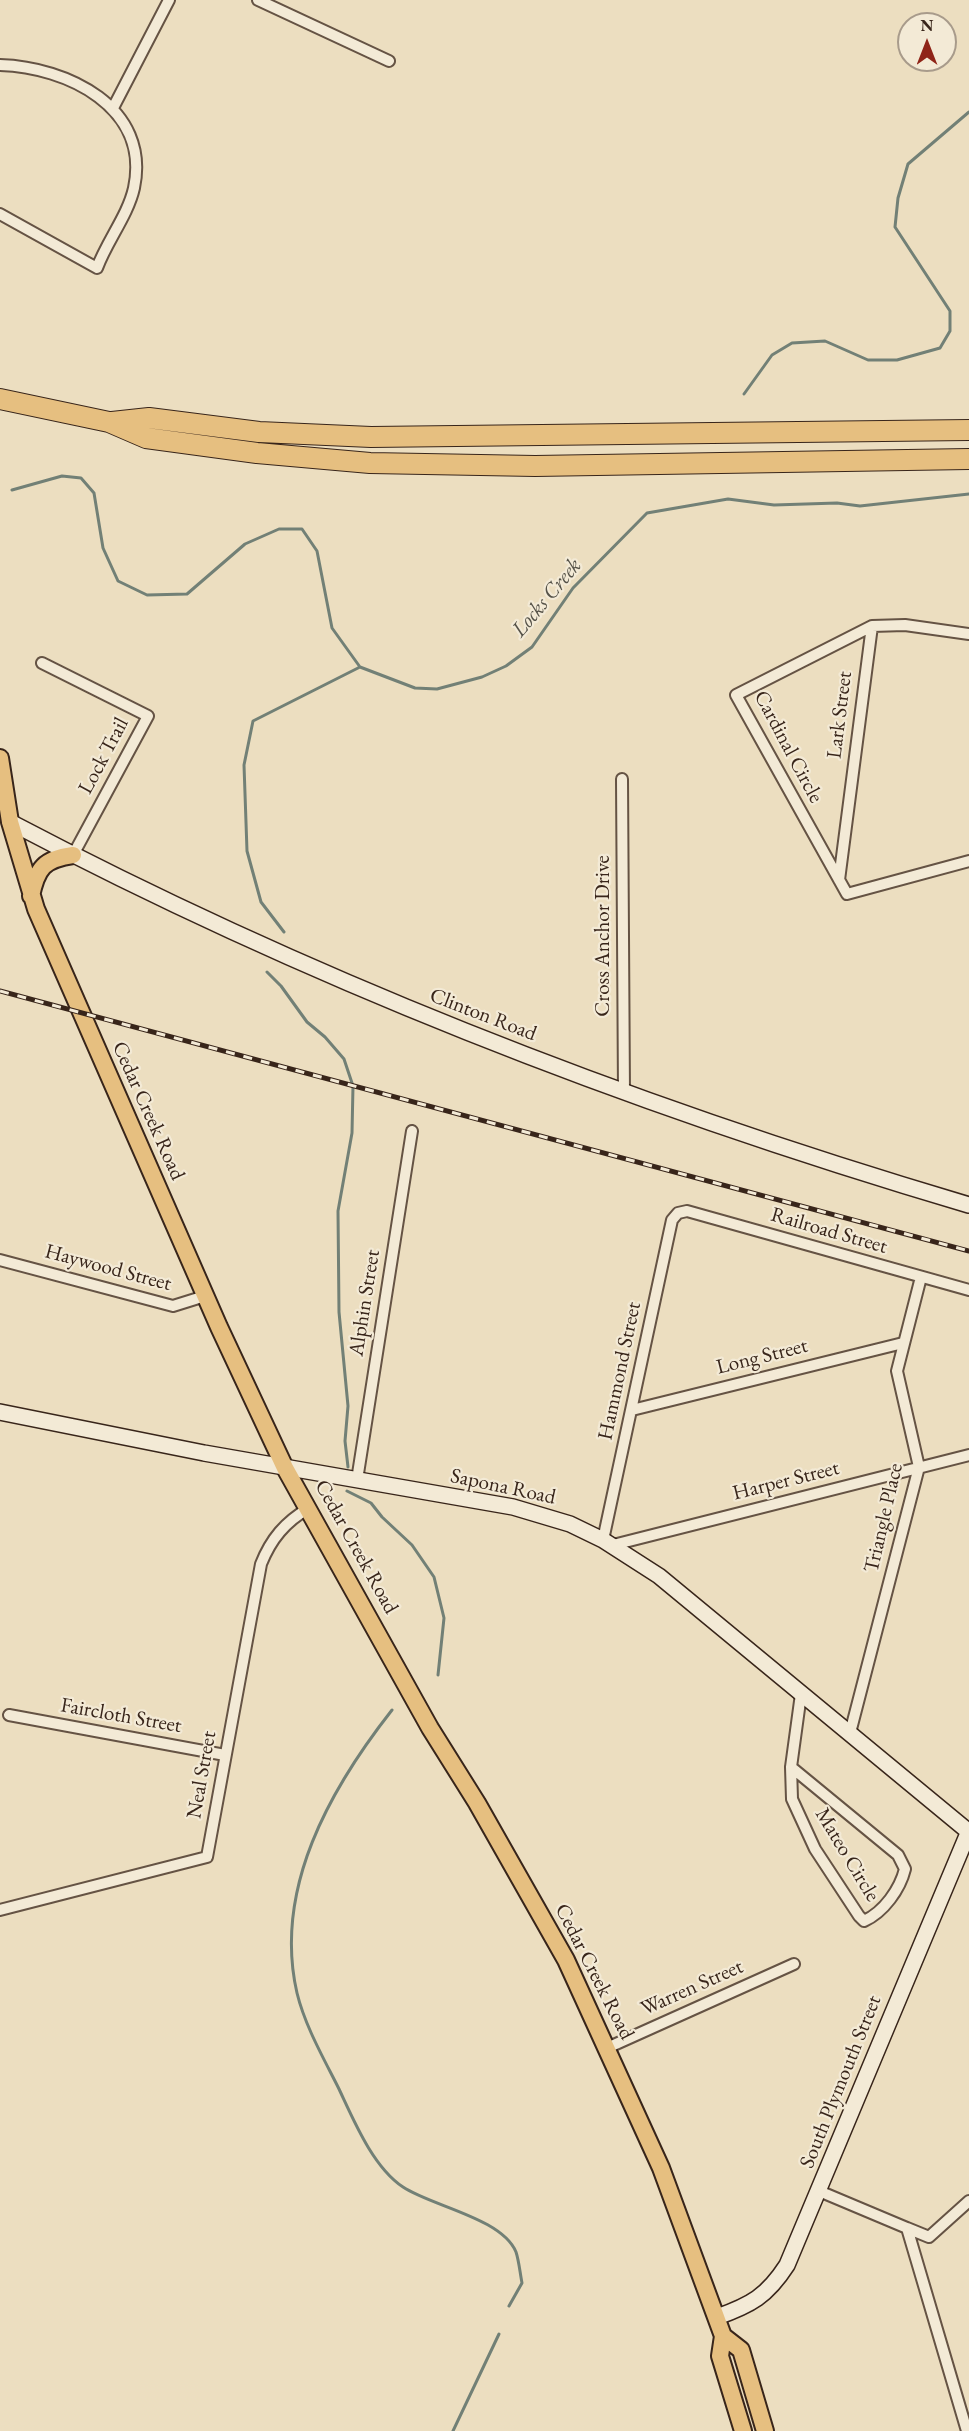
<!DOCTYPE html>
<html>
<head>
<meta charset="utf-8">
<style>
	body { margin:0 }
	#map { position:relative; width:969px; height:2431px; overflow:hidden; background:#ecdec0; font-family:"EB Garamond",serif }
	canvas { display:block }
	.north { position:absolute; left:897px; top:12px; width:60px; height:60px; box-sizing:border-box; background:#f3ead6; border:2px solid #a89b8b; border-radius:50%; rotate:0deg; font-size:16px; font-weight:700; line-height:24px; text-align:center; color:#38251a }
	.north::after { content:''; display:block; margin:auto; width:21px; height:27px; background:#8f2418; clip-path:polygon(50% 0,100% 100%,50% 72%,0 100%) }
</style>
</head>
<body>
<div id="map">
<canvas width="969" height="2431"></canvas>
<div class="north">N</div>
</div>
<script>
const g = document.querySelector('canvas').getContext('2d');
g.lineJoin = 'round';
function stroke(path, color, width, dash) { g.strokeStyle = color; g.lineWidth = width; g.lineCap = dash ? 'butt' : 'round'; g.setLineDash(dash || []); g.stroke(path); }
function label(font, color, halo, rows, align = 'center') {
  g.font = font + ' "EB Garamond",serif'; g.lineWidth = 4.5; g.setLineDash([]); g.textBaseline = 'middle'; g.strokeStyle = halo; g.fillStyle = color; for (const [text, x, y, turn = 0] of rows) {
    g.save(); g.translate(x, y); g.rotate((+turn || 0) * Math.PI / 180); g.textAlign = isNaN(turn) ? turn : align; if (halo) g.strokeText(text, 0, 0); g.fillText(text, 0, 0); g.restore();
  }
}
stroke(new Path2D(`
	M744 394 772 355 792 343 825 341 868 360H897L940 348 950 331V311L895 227 898 198 908 164 969 112
	M12 490 62 476 81 478 94 493 103 548 118 581 147 595 187 594 245 544 279 529H302L317 551 332 628 360 667 415 688 437 689 482 677 506 666 532 647 573 588 647 513 728 499 774 505 837 503 860 506 969 494
	M284 932 261 902 247 851 244 765 253 721 360 667
	M267 972 281 986 307 1022 325 1037 344 1059 353 1086 352 1133 338 1211 339 1312 348 1406 345 1441 348 1467
	M347 1491 371 1503 382 1517 412 1545 434 1577 444 1618 438 1675
	M392 1710C330 1789 273 1889 297 1993 305 2026 324 2059 339 2089 354 2121 373 2167 403 2187 431 2206 502 2218 516 2252 519 2261 520 2273 522 2283L509 2306
	M453 2431 499 2334`), '#728076', 3);
const street = new Path2D(`
	M258 0 389 61
	M0 65C67 67 151 107 134 188 128 215 107 241 97 268L0 214
	M113 108 169 0
	M969 634 905 625 872 626 736 695 847 894 969 861
	M42 663 148 716 73 855
	M622 779 624 1093
	M839 880 872 626
	M0 1260 173 1306 205 1296
	M632 1410 903 1343
	M357 1480 412 1131
	M603 1540 672 1220 678 1213 687 1211 969 1290
	M613 1545 969 1455
	M9 1715 225 1755
	M850 1733 919 1467 897 1371 921 1277
	M791 1767 898 1855 905 1869C900 1889 884 1912 864 1921L859 1916 815 1849 792 1799 791 1767 801 1694
	M0 1910 207 1857 261 1564C271 1539 285 1522 309 1508
	M607 2048 794 1964
	M819 2191 907 2228 967 2431
	M907 2228 929 2237 969 2201`);
const secondary = new Path2D(`
	M10 822C316 983 637 1107 969 1205
	M0 1412 204 1453 513 1507 570 1524 603 1540 659 1576 969 1832
	M717 2317C751 2305 767 2296 787 2265L969 1831`);
const primary = new Path2D(`
	M0 758 10 822 36 909 219 1327 285 1468 430 1728 477 1803 566 1960 661 2168 723 2336 720 2356 743 2431
	M31 896C37 868 44 859 73 855
	M723 2336 741 2350 765 2431`);
const highway = new Path2D(`
	M0 399 109 422 146 438 257 453 370 463 535 466 969 459
	M112 422 149 418 259 432 371 437 969 430`);
stroke(street, '#655344', 14);
stroke(secondary, '#38251a', 18);
stroke(primary, '#38251a', 20);
stroke(highway, '#38251a', 22);
stroke(street, '#f3ead6', 10);
stroke(secondary, '#f3ead6', 15);
stroke(primary, '#e6bf80', 16);
stroke(highway, '#e6bf80', 20);
const rail = new Path2D(`
	M0 991 969 1251`);
stroke(rail, '#38251a', 5);
stroke(rail, '#f3ead6', 3, [9]);
label('21px', '#38251a', '#f3ead6', [
	["Lark Street",840,715,-83],
	["Cardinal Circle",788,747,62],
	["Lock Trail",104,756,-62],
	["Cross Anchor Drive",603,936,-90],
	["Clinton Road",483,1015,21],
	["Cedar Creek Road",148,1111,66],
	["Railroad Street",829,1231,16],
	["Haywood Street",108,1268,15],
	["Alphin Street",365,1303,-81],
	["Long Street",762,1357,-14],
	["Hammond Street",620,1371,-78],
	["Harper Street",786,1481,-14],
	["Sapona Road",503,1487,12],
	["Triangle Place",884,1518,-77],
	["Cedar Creek Road",356,1547,61],
	["Faircloth Street",121,1716,10],
	["Neal Street",202,1775,-80],
	["Mateo Circle",847,1855,59],
	["Cedar Creek Road",594,1972,63],
	["Warren Street",692,1988,-24],
	["South Plymouth Street",841,2082,-68]
]);
label('italic 22px', '#555248', '#f3ead6', [
	["Locks Creek",547,598,-50]
]);
</script>
</body>
</html>
